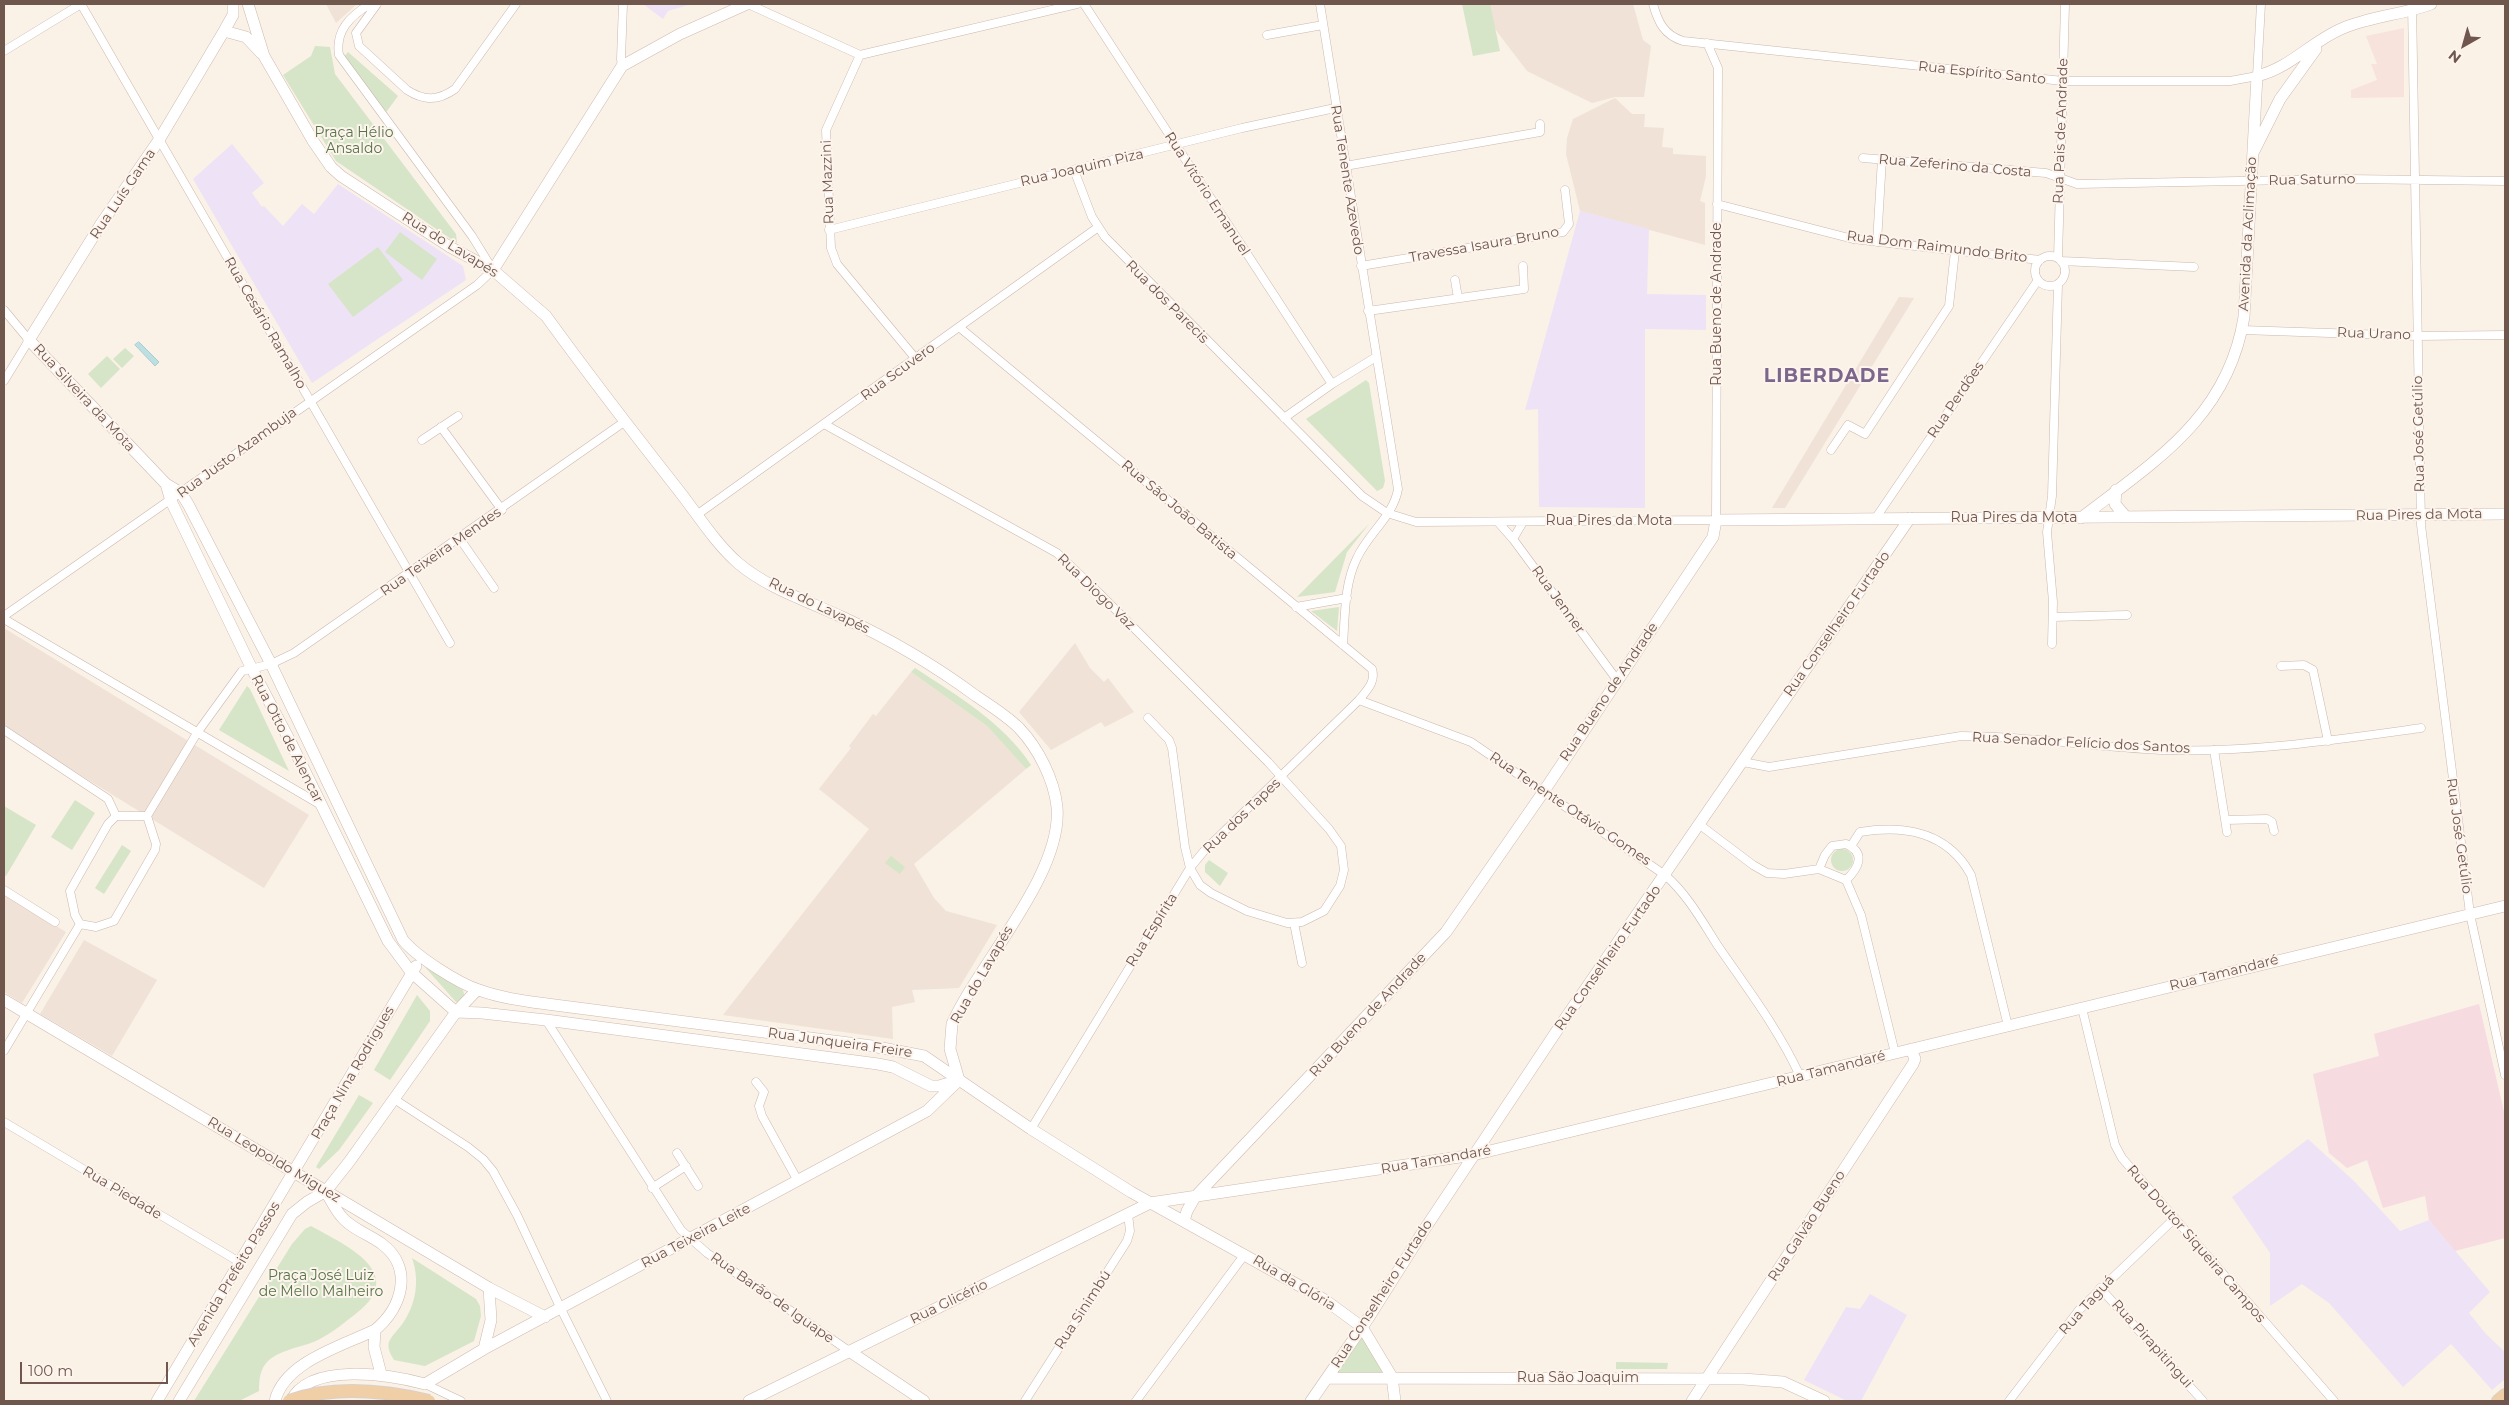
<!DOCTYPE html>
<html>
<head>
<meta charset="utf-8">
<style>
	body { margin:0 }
	#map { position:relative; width:2509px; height:1405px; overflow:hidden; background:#faf1e7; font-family:Montserrat,sans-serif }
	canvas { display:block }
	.frame { position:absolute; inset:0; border:5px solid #70574e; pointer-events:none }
	.north { position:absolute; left:2439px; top:20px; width:50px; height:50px; -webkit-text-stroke:4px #fdf5ed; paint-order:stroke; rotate:218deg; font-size:14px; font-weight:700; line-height:20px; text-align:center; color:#70574e }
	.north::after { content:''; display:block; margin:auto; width:18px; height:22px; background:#70574e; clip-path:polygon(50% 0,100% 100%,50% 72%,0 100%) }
	.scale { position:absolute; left:20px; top:1362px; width:148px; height:22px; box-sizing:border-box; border:2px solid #70574e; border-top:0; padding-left:6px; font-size:15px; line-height:18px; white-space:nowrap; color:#70574e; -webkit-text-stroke:4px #fdf5ed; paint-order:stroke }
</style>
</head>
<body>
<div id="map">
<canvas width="2509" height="1405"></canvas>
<div class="frame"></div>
<div class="north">N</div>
<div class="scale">100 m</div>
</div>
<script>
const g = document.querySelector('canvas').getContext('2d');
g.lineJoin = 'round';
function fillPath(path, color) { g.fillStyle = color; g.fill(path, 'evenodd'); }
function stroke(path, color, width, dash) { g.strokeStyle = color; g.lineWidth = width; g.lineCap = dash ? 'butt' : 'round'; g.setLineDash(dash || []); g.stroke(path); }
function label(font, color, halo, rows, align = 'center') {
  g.font = font + ' Montserrat,sans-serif'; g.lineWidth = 4; g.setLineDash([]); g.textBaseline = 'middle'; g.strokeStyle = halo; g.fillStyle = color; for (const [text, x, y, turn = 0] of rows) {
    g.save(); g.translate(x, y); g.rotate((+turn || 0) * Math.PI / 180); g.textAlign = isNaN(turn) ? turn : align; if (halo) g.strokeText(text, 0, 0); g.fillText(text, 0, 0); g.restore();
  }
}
fillPath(new Path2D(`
	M326 4H357L336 23Z
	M1476 4H1633L1643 40 1651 46 1644 97H1615L1592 103 1527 71Z
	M1615 98 1632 114H1645L1644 127 1664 128 1662 147 1673 148V154L1706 156V176L1700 201 1705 203V245L1580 211 1566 154 1567 138 1573 119Z
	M1899 297 1914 298 1785 508H1772Z
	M4 628 309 815 264 888 4 728Z
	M1075 643 1090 668 1104 682 1108 678 1134 712 1105 727 1101 722 1051 750 1019 712Z
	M911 672 987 726 1026 769 914 864 934 898 946 911 997 925 959 988 912 990 915 1002 892 1007 893 1039 723 1015 869 829 819 789 851 748 849 746 873 714 876 716Z
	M4 894 66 932 22 1003 4 992Z
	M84 940 157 980 112 1056 40 1014Z`), '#f0e2d6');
fillPath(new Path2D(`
	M2404 28V97L2351 98V90L2377 80 2371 64H2377L2366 36Z`), '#f8e2dc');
fillPath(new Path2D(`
	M643 4H692L668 11 663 19Z
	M232 144 264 183 252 193 262 207 264 206 283 226 302 204 314 214 338 184 463 266 466 280 312 383 193 179Z
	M1580 211 1649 229 1647 294 1706 295V330L1645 329V508L1539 507 1538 409 1525 410Z
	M2308 1139 2355 1182 2400 1231 2429 1220 2490 1292 2469 1313 2486 1334 2505 1352V1379L2492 1390 2451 1344 2403 1387 2329 1303 2302 1284 2270 1306V1253L2232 1197Z
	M1870 1294 1907 1315 1861 1401H1847L1804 1380 1846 1307 1860 1309Z`), '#eee3f6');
fillPath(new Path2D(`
	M2479 1004 2505 1116V1238L2455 1251 2429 1220 2425 1196 2383 1208 2367 1160 2347 1168 2329 1153 2313 1074 2379 1056 2374 1034Z`), '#f6dbe1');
fillPath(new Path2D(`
	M1462 4H1490L1500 51 1473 56Z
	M315 46 330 47 335 74 456 234 457 243 336 161 283 75 311 56Z
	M348 52 398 96 384 115 343 58Z
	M400 232 437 259 422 280 385 252Z
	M378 247 403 280 353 317 328 284Z
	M125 348 134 356 122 368 113 359Z
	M107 356 120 369 101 388 88 374Z
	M1366 380 1369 383 1385 481 1383 488 1377 491 1306 419Z
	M1369 524 1347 552 1335 592 1297 597Z
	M1339 607 1337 631 1311 611Z
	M915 668C956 695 1003 722 1031 765L1026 769 987 726 911 672Z
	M247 686 250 689 289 771 219 730Z
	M75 800 95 813 72 850 51 837Z
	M4 806 36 825 6 876 4 875Z
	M122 845 131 851 104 894 95 888Z
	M1831 860a11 11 0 1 1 22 0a11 11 0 1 1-22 0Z
	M891 856 905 867 900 874 885 863Z
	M1209 860 1228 873 1220 886 1205 872V865Z
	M424 966 463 990 465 997 462 1001 456 1002Z
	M417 995 430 1011V1021L390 1080 374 1070Z
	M359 1095 373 1103 339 1150 319 1169 316 1167Z
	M311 1226C347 1246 411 1274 353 1316 340 1326 324 1339 308 1344 297 1347 278 1352 269 1360 260 1368 259 1379 259 1391L239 1401H194L292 1244 305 1229Z
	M412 1258 476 1299 480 1306 481 1316 474 1341 425 1366 394 1360C391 1355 387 1348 389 1342 392 1335 399 1329 403 1323 416 1304 420 1280 412 1258Z
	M1363 1332 1386 1375 1333 1376Z
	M1616 1362 1668 1363 1667 1369H1616Z`), '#d6e5c7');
const water = new Path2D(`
	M139 342 159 362 155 366 135 345Z`);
fillPath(water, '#bddfe1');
stroke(water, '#a5ced1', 1);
const street = new Path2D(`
	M81 4 450 643
	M377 4 356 33 359 46 407 90C424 101 438 101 455 89L516 4
	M748 4 860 55
	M1084 4 1332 384
	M1320 4 1398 489C1394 515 1368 534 1357 558 1344 584 1345 617 1343 645
	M1653 4C1658 22 1664 35 1683 41L2063 81H2230L2257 76 2261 4
	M2412 4 2421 525 2470 914 2505 1075
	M1267 35 1323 25
	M4 51 81 4
	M860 55 826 130 831 248 837 264 916 359
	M860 55 1077 4
	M622 66 621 59 623 4
	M1863 158 2046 173 2077 184 2346 179 2505 181
	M1345 166 1540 132V124
	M1074 170 1092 217 1105 237 1362 496 1387 513 1416 522 1716 520 1718 68 1707 43
	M1717 204 1853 239 2040 260
	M829 230 1242 128 1335 108
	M1877 242 1882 159
	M2035 271a15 15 0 1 1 30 0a15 15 0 1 1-30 0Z
	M2058 258 2065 4
	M2061 261 2194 267
	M1361 266 1563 232 1569 224 1565 190
	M1455 280 1458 298
	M4 310 29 340 4 381
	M1368 311 1524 289 1523 266
	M959 327 1372 669C1376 682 1367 690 1359 700L1204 851 1190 868 1031 1129
	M2242 330 2417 336 2505 335
	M1284 418 1332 384 1376 357
	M824 424 1057 553 1099 593 1268 762 1329 829 1341 846 1344 870 1340 886 1324 911 1302 922 1287 923 1247 911 1211 893 1200 885 1190 868 1185 847 1172 748 1169 740 1148 718
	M441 427 502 510
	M422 440 458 416
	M1831 450 1848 425 1865 434 1949 306 1955 251
	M698 514 1097 228
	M1875 519 2038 280
	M1498 522 1513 539 1617 680
	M460 539 494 588
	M1513 539 1523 522
	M1296 607 1347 598
	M4 616 477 285 493 270 472 236 339 55C335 31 350 16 370 4
	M2053 617 2127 615
	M4 619 321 805
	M2052 644 2053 602 2047 532 2052 496 2058 284
	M2281 666 2304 665 2313 670 2328 741
	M1359 700 1471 742 1665 875C1687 894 1702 921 1718 946 1747 988 1779 1030 1800 1076
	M4 730 108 799 116 816
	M2214 750 2227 832
	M1743 762 1769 767 1961 736C2028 736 2094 747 2161 750 2249 753 2335 740 2421 728
	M116 816H147L156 844 155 850 114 921 96 927 80 924 75 915 70 891 108 824Z
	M147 816 197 733 242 671 271 664 294 653 624 422
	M2226 820 2267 819 2272 822 2274 831
	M1700 825 1753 865 1767 873 1784 874 1819 869 1846 880 1861 915 1895 1053
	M1851 846 1860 832C1904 825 1947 831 1971 875L2008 1026
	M1819 869 1825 855 1832 846 1846 844C1867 853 1858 869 1846 880
	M4 890 55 922
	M1294 923 1302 963
	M2082 1008 2115 1145 2122 1158 2334 1401
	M546 1020 681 1230 707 1253 849 1351
	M4 1051 80 924
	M756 1082 764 1092 759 1106 762 1116 798 1181
	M394 1099 468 1147 483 1159 493 1171 517 1215 561 1309 607 1401
	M4 1122 241 1263
	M677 1153 698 1186
	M652 1188 686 1166
	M2100 1288 2203 1401
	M425 1384 461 1401
	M1025 1401 1127 1241 1130 1231 1128 1214
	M1136 1401 1245 1254
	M2009 1401 2079 1310 2174 1219`);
const secondary = new Path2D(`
	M233 4V15L224 31 159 140 101 224 29 340 166 484 181 493 188 504 271 664 403 940C417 957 458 983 479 990 501 998 525 1001 547 1004L872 1046 924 1056 1031 1129 1131 1192 1325 1300 1362 1327 1392 1377 1395 1401
	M248 4 264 56 313 141 331 167 341 176 450 247 493 270 546 316C588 374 632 431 676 487 696 512 714 542 738 563 767 588 808 601 842 617 890 639 934 665 976 696 991 706 1007 716 1019 728 1038 748 1054 779 1057 807 1063 874 979 963 952 1024L950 1049 959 1080
	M224 31 246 37 261 53
	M2254 151 2280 99 2316 49
	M493 270 622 66 680 34 747 4
	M166 484 171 501 251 667 291 743 388 941 411 972 456 1012 482 1013 546 1020 878 1064 893 1067 931 1086H939L959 1080
	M2116 490 2115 504 2126 517
	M2081 518C2155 461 2228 417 2244 317L2257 76C2290 68 2311 42 2341 29 2371 16 2402 15 2431 4
	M4 1000 489 1288 545 1317
	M1184 1221 1187 1211 1195 1197 1446 932 1544 791 1713 537 1716 520 2505 514
	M375 1330 374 1347 381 1374
	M484 1349 491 1320 489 1288
	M849 1351 924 1401
	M1327 1378 1743 1379 1783 1382 1824 1401
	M157 1401 416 966
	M179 1401 292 1214 307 1202 326 1191 349 1162 456 1012 477 990
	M275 1401C284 1362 342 1346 375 1330 402 1308 414 1268 382 1244 370 1235 350 1228 341 1216 335 1209 331 1200 326 1192
	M291 1401C310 1361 391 1375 425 1384L484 1349 927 1111 958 1081
	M749 1401 1150 1203 1473 1155 2505 906
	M1311 1401 1369 1317 1424 1230 1562 1023 1910 518
	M1692 1401 1913 1064 1915 1059 1911 1049`);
const primary = new Path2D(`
	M2498 1401 2505 1395`);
stroke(street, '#cab8ae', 9);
stroke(secondary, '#cebaaf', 12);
stroke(primary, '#d7d0cd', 14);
stroke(street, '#fff', 8);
stroke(secondary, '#fff', 11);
stroke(primary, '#f0cfa7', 12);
const primaryBridge = new Path2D(`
	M289 1401C334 1385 383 1390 429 1401`);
stroke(primaryBridge, '#d7d0cd', 14, []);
stroke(primaryBridge, '#f0cfa7', 12);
label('14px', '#70574e', '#fdf5ed', [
	["Rua Espírito Santo",1982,73,6],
	["Rua Pais de Andrade",2061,131,-88],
	["Rua Zeferino da Costa",1955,166,5],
	["Rua Joaquim Piza",1082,168,-13],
	["Rua Tenente Azevedo",1347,180,81],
	["Rua Saturno",2312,180,-1],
	["Rua Mazzini",828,182,-92],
	["Rua Luís Gama",123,194,-56],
	["Rua Vitório Emanuel",1207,194,57],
	["Avenida da Aclimação",2248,234,-87],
	["Rua do Lavapés",450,245,32],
	["Travessa Isaura Bruno",1484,245,-10],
	["Rua Dom Raimundo Brito",1937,247,7],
	["Rua dos Parecis",1167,302,45],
	["Rua Bueno de Andrade",1717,304,-90],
	["Rua Cesário Ramalho",265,323,60],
	["Rua Urano",2374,334,2],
	["Rua Scuvero",898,372,-36],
	["Rua Silveira da Mota",84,398,47],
	["Rua Perdões",1956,400,-56],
	["Rua José Getúlio",2419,434,-91],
	["Rua Justo Azambuja",237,453,-36],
	["Rua São João Batista",1179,510,40],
	["Rua Pires da Mota",2419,515,-1],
	["Rua Pires da Mota",2014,518],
	["Rua Pires da Mota",1609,521],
	["Rua Teixeira Mendes",441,552,-35],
	["Rua Diogo Vaz",1096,592,44],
	["Rua Jenner",1558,600,54],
	["Rua do Lavapés",819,606,26],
	["Rua Conselheiro Furtado",1837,624,-55],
	["Rua Bueno de Andrade",1609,692,-56],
	["Rua Otto de Alencar",287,739,63],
	["Rua Senador Felício dos Santos",2081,743,3],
	["Rua Tenente Otávio Gomes",1570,809,34],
	["Rua dos Tapes",1242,816,-44],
	["Rua José Getúlio",2459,836,82],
	["Rua Espírita",1152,930,-58],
	["Rua Conselheiro Furtado",1608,958,-55],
	["Rua Tamandaré",2224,973,-14],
	["Rua do Lavapés",982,975,-60],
	["Rua Bueno de Andrade",1368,1015,-47],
	["Rua Junqueira Freire",840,1043,8],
	["Rua Tamandaré",1831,1069,-14],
	["Praça Nina Rodrigues",353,1073,-60],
	["Rua Leopoldo Miguez",274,1160,31],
	["Rua Tamandaré",1436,1160,-10],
	["Rua Piedade",122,1193,31],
	["Rua Galvão Bueno",1807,1226,-57],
	["Rua Teixeira Leite",696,1236,-28],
	["Rua Doutor Siqueira Campos",2196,1244,49],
	["Avenida Prefeito Passos",234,1274,-59],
	["Rua da Glória",1294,1283,31],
	["Rua Conselheiro Furtado",1382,1294,-57],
	["Rua Barão de Iguape",772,1298,35],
	["Rua Glicério",949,1302,-26],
	["Rua Taguá",2087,1305,-48],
	["Rua Sinimbú",1083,1310,-57],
	["Rua Pirapitingui",2152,1344,48],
	["Rua São Joaquim",1578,1378]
]);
label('14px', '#597448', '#fdf5ed', [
	["Praça Hélio",354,133],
	["Ansaldo",354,149],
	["Praça José Luiz",321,1276],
	["de Mello Malheiro",321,1292]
]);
g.letterSpacing = '1px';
label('bold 19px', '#7c668c', '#fdf5ed', [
	["LIBERDADE",1827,376]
]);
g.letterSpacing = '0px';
</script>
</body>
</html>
